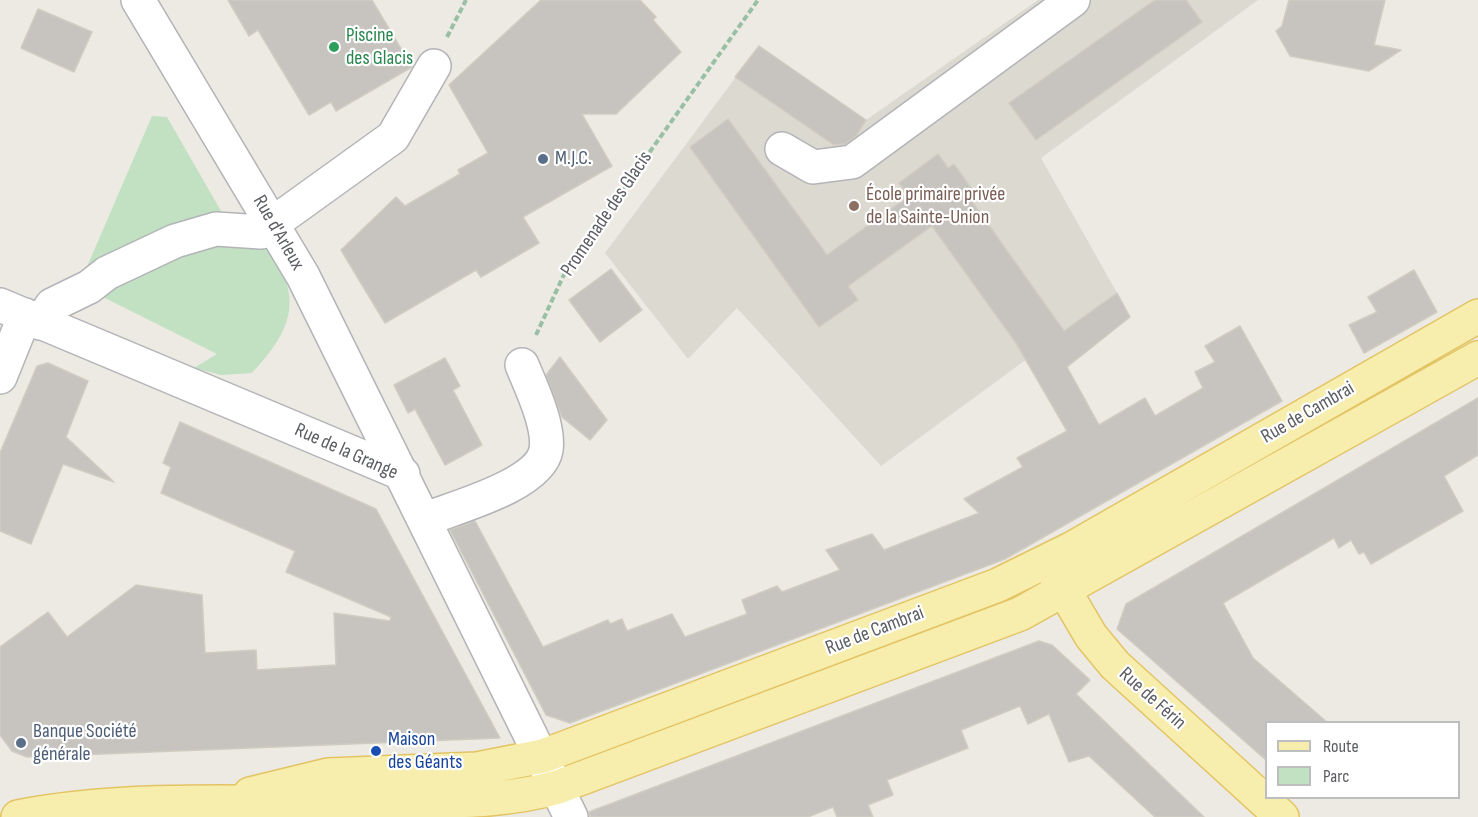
<!DOCTYPE html>
<html>
<head>
<meta charset="utf-8">
<style>
	body { margin:0 }
	#map { position:relative; width:1478px; height:817px; overflow:hidden; background:#eceae2; font-family:"Sofia Sans Condensed",sans-serif }
	canvas { display:block }
	.legend { position:absolute; left:1265px; top:721px; width:195px; height:78px; box-sizing:border-box; background:#fff; border:2px solid #bdbec0; margin:0; padding:8px 10px; list-style:none; font-size:18px; color:#5b5d62 }
	.legend li { display:flex; align-items:center; gap:12px; height:30px }
	.legend b { width:30px; border:2px solid #bdbec0 }
</style>
</head>
<body>
<div id="map">
<canvas width="1478" height="817"></canvas>
<ul class="legend">
<li><b style="height:8px;background:#f7edac"></b>Route</li>
<li><b style="height:16px;background:#c1e1c2"></b>Parc</li>
</ul>
</div>
<script>
const g = document.querySelector('canvas').getContext('2d');
g.lineJoin = 'round';
function fillPath(path, color) { g.fillStyle = color; g.fill(path, 'evenodd'); }
function stroke(path, color, width, dash) { g.strokeStyle = color; g.lineWidth = width; g.lineCap = dash ? 'butt' : 'round'; g.setLineDash(dash || []); g.stroke(path); }
function label(font, color, halo, rows, align = 'center') {
  g.font = font + ' "Sofia Sans Condensed",sans-serif'; g.lineWidth = 4.5; g.setLineDash([]); g.textBaseline = 'middle'; g.strokeStyle = halo; g.fillStyle = color; for (const [text, x, y, turn = 0] of rows) {
    g.save(); g.translate(x, y); g.rotate((+turn || 0) * Math.PI / 180); g.textAlign = isNaN(turn) ? turn : align; if (halo) g.strokeText(text, 0, 0); g.fillText(text, 0, 0); g.restore();
  }
}
fillPath(new Path2D(`
	M1038 0H1258L1041 158 1117 293 881 466 737 308 688 359 605 253 759 46 866 120Z`), '#dcd9d1');
fillPath(new Path2D(`
	M152 116 167 117 225 218 258 220C292 288 310 311 252 373L221 375 194 368 217 354 99 295 83 276Z`), '#c1e1c2');
const building = new Path2D(`
	M228 0H372L412 67 336 111 331 102 309 115 258 30 249 36Z
	M541 0H640L656 17 653 20 681 52 616 114H582L612 166 523 217 539 243 481 277 476 270 385 323 341 250 396 197 405 206 460 174 458 170 488 153 449 85Z
	M1155 0H1186L1202 22 1036 140 1009 103Z
	M1289 0H1385L1374 45 1401 50 1369 71 1290 56 1276 31 1282 26Z
	M38 9 92 32 74 72 21 48Z
	M759 46 866 120 856 136 845 144 834 145 735 77Z
	M728 119 827 255 909 196 899 183 938 154 948 168 954 164 977 196 971 200 1064 331 1117 293 1130 317 1067 367 1099 425 1145 398 1155 416 1203 388 1195 372 1215 362 1205 346 1240 326 1282 401 1005 559 570 723 546 715 450 530 475 521 543 647 608 620 610 624 622 619 627 631 672 614 685 637 747 614 742 600 777 586 782 592 840 570 826 550 872 534 884 550 979 513 964 499 1023 467 1017 458 1067 431 1016 343 932 226 848 286 858 300 819 327 690 147Z
	M611 269 642 310 600 342 569 300Z
	M1414 270 1437 312 1364 353 1349 325 1377 312 1368 297Z
	M560 357 607 420 590 440 562 417 546 375Z
	M445 358 460 386 453 390 482 445 445 465 415 409 408 413 394 385Z
	M48 363 88 381 66 437 114 482 63 464 31 544 0 531V453L37 366Z
	M1478 398V455L1444 476 1463 511 1371 564 1364 552 1359 554 1351 540 1339 548 1334 538 1223 603 1253 658 1328 723H1266V760L1117 629 1126 604Z
	M180 422 376 509 500 738 27 757 12 751 0 735V647L48 612 67 637 136 585 202 595 205 653 256 650 257 670 336 665 334 613 390 621 391 617 286 572 295 551 161 493 171 467 163 463Z
	M1039 641 1052 645 1090 680 1076 694 1204 817H1155L1089 756 1069 762 1049 714 1028 724 1020 706 961 730 968 748 887 780 893 795 868 805 873 817H837L833 807 808 817H590L589 812Z`);
fillPath(building, '#c7c4c0');
stroke(building, '#d0ccc1', 1.5);
const minor = new Path2D(`
	M138 0 303 276 571 817
	M782 149 813 167 852 162 1073 0
	M0 305 403 474
	M40 323 52 305 89 287 107 273 175 241 216 229 261 232 393 137 434 66
	M0 377 25 315
	M426 519C456 507 540 485 546 450 550 426 531 387 522 365`);
const major = new Path2D(`
	M1054 573 1091 636 1115 665 1282 817
	M250 794 328 775 477 769 543 756 998 585 1071 549 1478 316
	M18 817C145 792 288 807 418 802 465 801 512 800 558 787L1020 614 1478 358`);
stroke(minor, '#b3b4b8', 36);
stroke(major, '#e3c464', 36);
stroke(new Path2D(`
	M447 37 466 0
	M536 335 567 268 758 0`), '#99bfa5', 4, [6, 3]);
stroke(minor, '#fff', 33);
stroke(major, '#f7edac', 33);
for (const [x, y, r, color] of [
	[334,47,6,"#2e9e5b"],
	[543,159,6,"#5c6f8a"],
	[854,206,6,"#8d6e63"],
	[21,743,6,"#5c6f8a"],
	[376,751,6,"#1a4fb4"]
]) { const dot = new Path2D(); dot.arc(x, y, r, 0, 2 * Math.PI); g.fillStyle = color; g.fill(dot); stroke(dot, '#fff', 2); }
label('20px', '#27864d', '#fff', [
	["Piscine",346,36],
	["des Glacis",346,59]
], 'left');
label('20px', '#4e5e75', '#fff', [
	["M.J.C.",555,159],
	["Banque Société",33,732],
	["générale",33,755]
], 'left');
label('20px', '#785e54', '#fff', [
	["École primaire privée",866,195],
	["de la Sainte-Union",866,218]
], 'left');
label('20px', '#5b5d62', '#fff', [
	["Promenade des Glacis",607,214,-56],
	["Rue d'Arleux",278,233,60],
	["Rue de Cambrai",1308,413,-30],
	["Rue de la Grange",346,452,24],
	["Rue de Cambrai",875,631,-21],
	["Rue de Férin",1152,699,42]
]);
label('20px', '#164399', '#fff', [
	["Maison",388,740],
	["des Géants",388,763]
], 'left');
</script>
</body>
</html>
